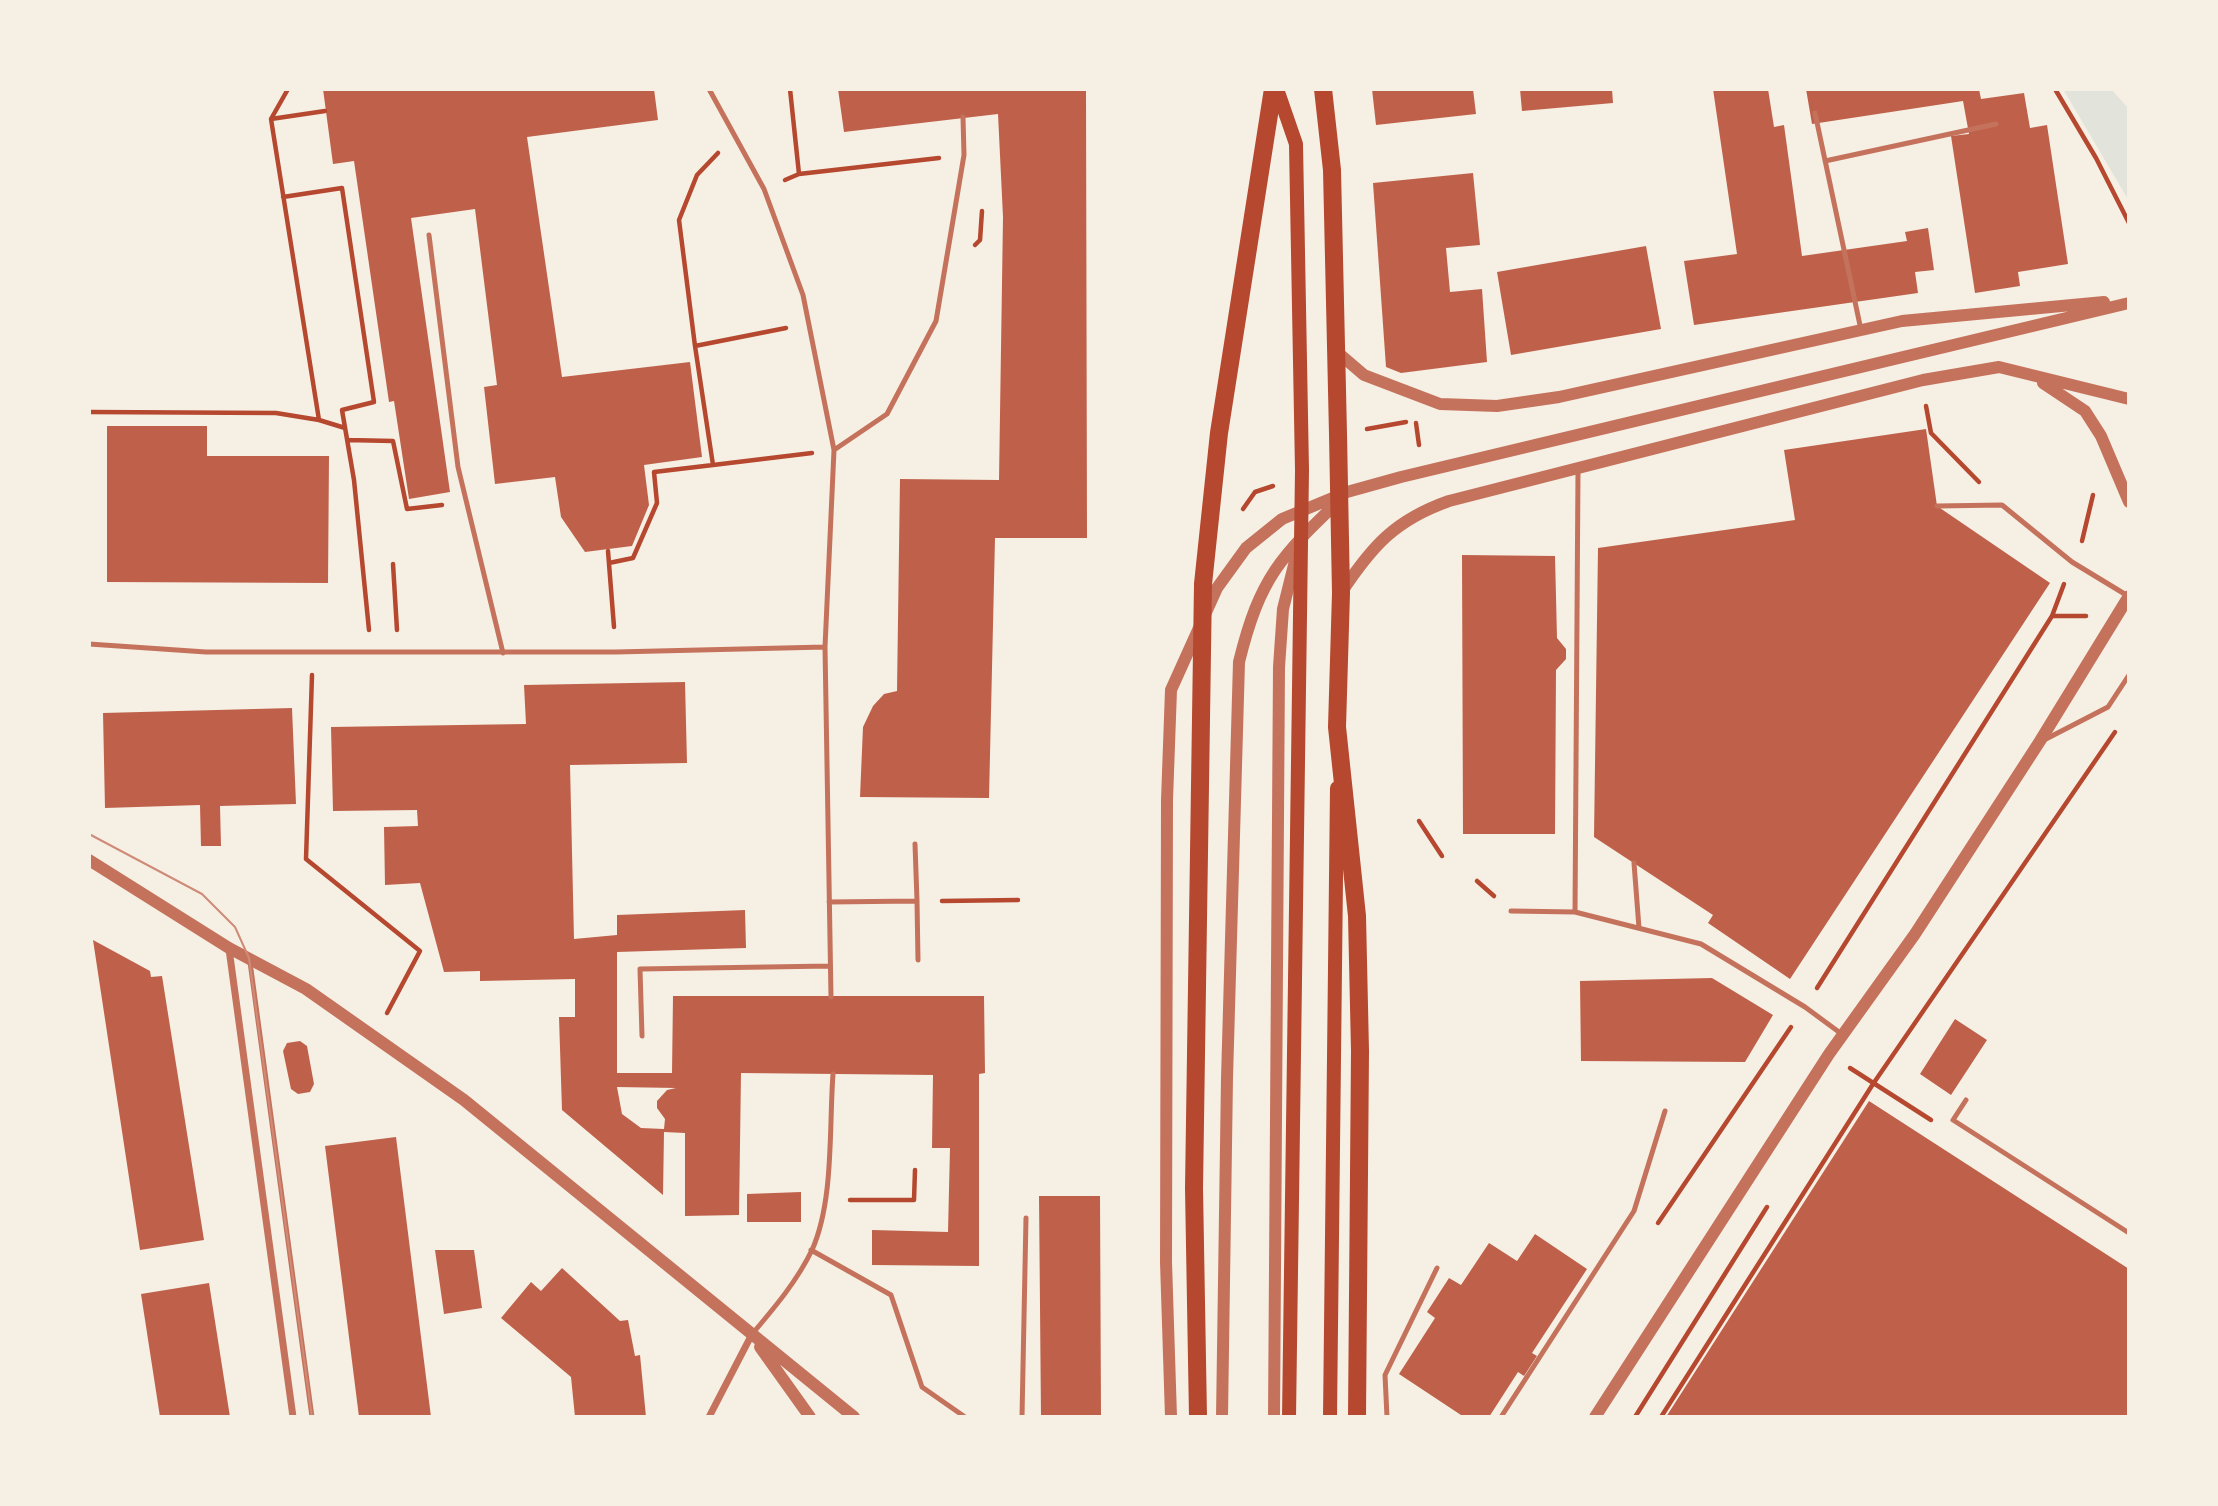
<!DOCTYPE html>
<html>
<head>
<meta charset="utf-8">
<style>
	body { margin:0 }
	#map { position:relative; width:2218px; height:1506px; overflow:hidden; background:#f6efe4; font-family:Lora,serif }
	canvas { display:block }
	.frame { position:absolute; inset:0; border:91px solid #f6efe4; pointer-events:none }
</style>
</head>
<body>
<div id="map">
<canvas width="2218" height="1506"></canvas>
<div class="frame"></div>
</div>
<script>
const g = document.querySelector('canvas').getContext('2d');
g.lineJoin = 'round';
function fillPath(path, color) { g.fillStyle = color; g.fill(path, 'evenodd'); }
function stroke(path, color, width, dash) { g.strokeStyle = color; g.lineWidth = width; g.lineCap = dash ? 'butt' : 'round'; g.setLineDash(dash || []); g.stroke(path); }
fillPath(new Path2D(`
	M2063 89H2111L2129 109V201Z`), '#e2e4dc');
fillPath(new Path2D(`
	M323 89H654L658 120 527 137 562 377 690 362 702 457 644 465 649 505 632 546 585 552 561 517 555 477 495 484 484 387 497 385 475 209 411 218 450 492 409 499 394 401 389 402 354 161 333 164Z
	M838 89H1086L1087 538H995L989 798 860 797 863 727 873 706 884 694 897 691 900 479 999 480 1003 217 998 114 844 132Z
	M1372 89H1473L1476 114 1376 125Z
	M1520 89H1612L1613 103 1522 111Z
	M1713 89H1768L1774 127 1784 125 1802 256 1907 241 1905 232 1928 228 1934 270 1915 272 1918 293 1694 325 1684 261 1737 254Z
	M1806 89H1979L1981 99 2024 93 2030 128 2047 125 2068 264 2018 272 2020 286 1975 293 1951 136 1969 134 1963 101 1812 124Z
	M1473 173 1480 245 1446 248 1450 292 1482 289 1487 362 1401 373 1386 367 1373 183Z
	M1646 246 1661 329 1511 355 1497 272Z
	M107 426H207V456H329L328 583 107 582Z
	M1926 429 1937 506 2050 583 1790 979 1708 923 1713 915 1594 837 1598 548 1795 520 1784 450Z
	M1462 555 1555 556 1557 638 1566 649V659L1556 670 1555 834H1463Z
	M685 682 687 763 570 765 574 939 617 935V915L745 910 746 948 617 952V1073H672L673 996H984L985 1073 979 1074V1266L872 1265V1230L948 1232 950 1148H932L933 1075 741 1073 739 1215 685 1216V1133L664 1132 663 1195 562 1110 559 1017H575V979L480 981V971L444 972 420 883 385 885 384 827 418 826 417 810 333 811 331 727 526 724 524 685ZM617 1087 676 1088 667 1090 657 1101V1108L665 1119 664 1129 641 1128 622 1114Z
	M292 708 296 804 220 806 221 846H201L200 805 105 808 103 713Z
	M93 940 150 971 151 977 162 976 204 1240 140 1250Z
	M1712 978 1773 1015 1745 1062 1581 1061 1580 981Z
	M1955 1019 1987 1040 1951 1095 1920 1074Z
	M300 1041 307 1046 314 1084 310 1092 298 1094 291 1089 283 1051 287 1043Z
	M1869 1101 2129 1269V1417H1666Z
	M396 1137 431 1417H359L325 1146Z
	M801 1192V1222H747V1194Z
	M1039 1196H1100L1101 1417H1041Z
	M1535 1234 1587 1269 1532 1353 1537 1356 1524 1376 1518 1372 1489 1417H1464L1399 1374 1435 1318 1427 1312 1449 1278 1461 1285 1489 1243 1517 1261Z
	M435 1250H474L482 1308 444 1314Z
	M562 1268 620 1321 628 1320 635 1356 640 1355 646 1417H575L571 1377 501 1318 531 1282 541 1291Z
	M209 1283 230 1417H160L141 1294Z`), '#bf614a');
stroke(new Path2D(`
	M288 89 271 119 319 420
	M790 89 799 174
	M2055 89 2096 158 2129 223
	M271 119 325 111
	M718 153 697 175 679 220 695 346 786 328
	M785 180 799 174 939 158
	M283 197 342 188 374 402 342 410 354 480 369 630
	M975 245 980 240 982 211
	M695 346 713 465 812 453
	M1926 406 1931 433 1979 482
	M89 412 276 413 319 420 345 428
	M1416 423 1419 445
	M1367 429 1406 422
	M347 440 393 441 407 509 442 505
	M1243 509 1255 492 1273 486
	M2082 541 2093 495
	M608 551 614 627
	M609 563 633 558 657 503 654 472 713 465
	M393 564 397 630
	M2052 616H2086
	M312 675 306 859 420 951 387 1013
	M1419 821 1442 856
	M1477 881 1494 896
	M942 901 1018 900
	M1817 988 2052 616 2064 584
	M1850 1068 1931 1120
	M850 1200H914L915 1170
	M1658 1223 1791 1027
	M1635 1417 1767 1207
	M1661 1417 1873 1084 2115 732`), '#b5482f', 4.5);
stroke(new Path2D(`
	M709 89 764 189 803 295 834 450 825 647 831 997
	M1815 113 1861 330
	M1825 161 1996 124
	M429 235 458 467 503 653
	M834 450 887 414 936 321 964 155 963 117
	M1578 470 1575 912 1701 944 1805 1007 1843 1035
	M1937 506 2002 505 2072 562 2128 596
	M89 644 206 652H616L825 647
	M2046 739 2108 707 2129 675
	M915 844 917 901
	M1634 863 1639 928
	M829 902 917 901 918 960
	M1511 911 1575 912
	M250 962 312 1417
	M642 1036 640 969 830 966
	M1966 1100 1953 1120 2129 1233
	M811 1250 891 1295 922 1387 965 1417
	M753 1333C775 1307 797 1281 812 1250 834 1201 829 1128 833 1074
	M1022 1417 1026 1218
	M1387 1417 1385 1375 1437 1268
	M1501 1417 1634 1211 1665 1111`), '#c5725c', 5);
stroke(new Path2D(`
	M229 949 293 1417
	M709 1417 751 1336`), '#c5725c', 7);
stroke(new Path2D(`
	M1336 351 1364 375 1440 404 1497 406 1559 397 1902 321 2104 302
	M2043 383 2085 411 2101 436 2129 502
	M1341 593C1372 546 1395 520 1449 501L1923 380 1999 367 2129 399
	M89 860 229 948 306 989 464 1100 854 1417
	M760 1347 810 1417
	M1171 1417 1166 1262 1167 800 1171 690 1217 588 1246 548 1282 519 1347 492 1401 477 2129 303
	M1222 1417 1227 1078 1239 662C1260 577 1280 557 1342 498
	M1274 1417 1279 667 1283 609 1297 553
	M1595 1417 1829 1054 1915 934 2040 741 2129 596`), '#c5725c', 12);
stroke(new Path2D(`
	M1277 89 1296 144 1302 470 1289 1417
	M1330 1417 1337 788`), '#b5482f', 14);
stroke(new Path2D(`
	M1323 89 1332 170 1338 434 1341 593 1337 727 1357 916 1360 1051 1357 1417
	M1198 1417 1194 1188 1203 584 1219 433 1273 89`), '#b5482f', 18);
stroke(new Path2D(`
	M89 834 202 894 235 927 249 958 312 1417`), '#cf8b77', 2);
</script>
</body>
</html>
